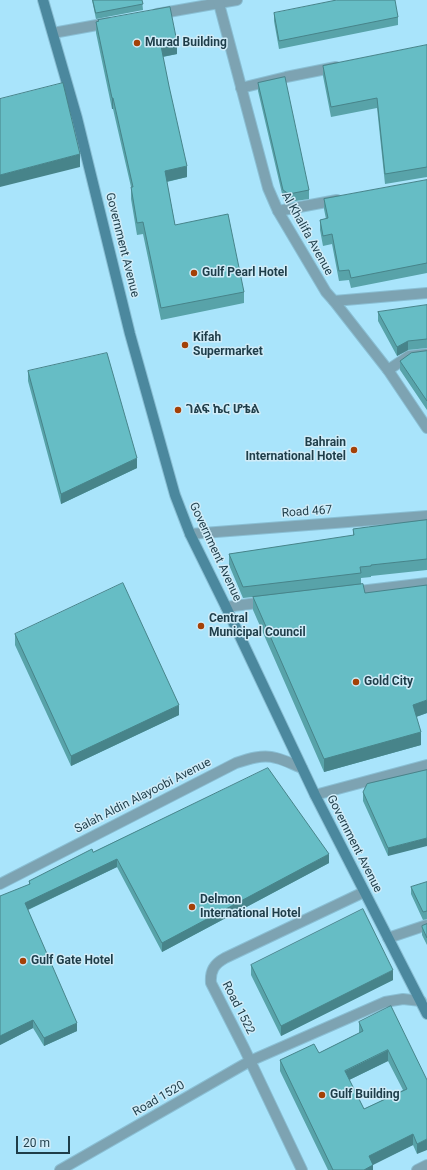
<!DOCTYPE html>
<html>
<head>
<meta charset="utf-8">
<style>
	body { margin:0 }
	#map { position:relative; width:427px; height:1170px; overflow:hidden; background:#a9e4fb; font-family:Roboto,sans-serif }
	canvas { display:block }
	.scale { position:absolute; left:16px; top:1136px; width:54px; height:18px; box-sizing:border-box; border:2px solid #1e3d49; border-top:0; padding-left:5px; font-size:12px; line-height:14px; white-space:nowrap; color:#1e3d49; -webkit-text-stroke:3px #d0ecf8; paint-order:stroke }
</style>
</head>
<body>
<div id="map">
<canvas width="427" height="1170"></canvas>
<div class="scale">20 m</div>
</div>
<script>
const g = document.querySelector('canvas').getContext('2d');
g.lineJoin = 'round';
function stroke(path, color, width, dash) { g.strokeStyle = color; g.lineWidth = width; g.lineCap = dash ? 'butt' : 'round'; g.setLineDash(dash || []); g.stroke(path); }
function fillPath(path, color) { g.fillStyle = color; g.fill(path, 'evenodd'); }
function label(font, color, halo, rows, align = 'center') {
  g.font = font + ' Roboto,"Noto Sans Ethiopic",sans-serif'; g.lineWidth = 3; g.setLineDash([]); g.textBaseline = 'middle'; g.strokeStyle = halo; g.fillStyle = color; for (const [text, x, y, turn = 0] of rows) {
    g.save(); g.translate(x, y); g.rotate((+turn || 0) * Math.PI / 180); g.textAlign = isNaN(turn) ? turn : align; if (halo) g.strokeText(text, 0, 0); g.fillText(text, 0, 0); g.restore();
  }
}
const pedestrian = new Path2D(`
	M157 14 219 3
	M53 33 108 23`);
const minor = new Path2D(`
	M219 3 237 0
	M241 88 286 77 336 67
	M278 211 337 200
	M334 301 427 293
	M388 370 409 356 427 354
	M190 534 427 516
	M351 592 427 583
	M226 607 265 602
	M315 795 427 765
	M388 938 427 925
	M60 1170 250 1061 385 1002 403 999 421 1001
	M302 1170 244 1048 211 983C210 971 214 964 225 958L364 892
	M417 1170 427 1165`);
const tertiary = new Path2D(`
	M218 0 268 188 278 211 326 292 334 301 388 370 427 428
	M0 884 236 763C248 759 263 754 276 758 285 760 294 765 302 768`);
const secondary = new Path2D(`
	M43 0 77 118 130 334 175 495 190 534 226 607 315 795 427 1014`);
stroke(pedestrian, '#8abfd4', 12);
stroke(minor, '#8abfd4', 12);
stroke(tertiary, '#8abfd4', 12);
stroke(secondary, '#8abfd4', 12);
stroke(pedestrian, '#7da3b2', 10);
stroke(minor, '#7da3b2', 10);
stroke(tertiary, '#7da3b2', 10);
stroke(secondary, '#4b889e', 10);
fillPath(new Path2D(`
	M92 0H142L143 10 96 19Z
	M274 13 398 17V25L279 49 274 21Z
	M96 22 177 54 163 57 187 177 167 182 175 225 244 292V303L161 320 143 234 137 235 131 199V187L113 109H112L96 33Z
	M427 45V177L385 184 377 108 331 117 323 76V66Z
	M258 83 309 190V199L289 202 283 198 258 91Z
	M427 180V273L351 288 349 280 339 281 332 244 323 246 320 230V220L326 219 324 209V199Z
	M427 305V348L408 350 397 356 378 321V312Z
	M427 351V410L400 370V361Z
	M28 371 137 468 61 504 28 381Z
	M427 520V570L371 576V577L361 578V584L365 593 427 713 416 717 421 745 324 772 253 610V597L243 598 229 565V554L353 536V529Z
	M15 634 179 715 71 766 15 645Z
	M427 770 388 856 363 801V792Z
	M93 852 329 863 162 952 117 867 28 910 77 1031 44 1046 33 1028 0 1045 29 885V881Z
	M427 882V919L423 920 411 894V887Z
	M427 924V945L422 935V927Z
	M251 965 393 980 281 1036 251 975Z
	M359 1022 427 1080 417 1154 413 1145 373 1164V1170H328L280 1071V1060L319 1053 359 1033ZM388 1061 403 1090 364 1109 349 1080Z`), '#58a3a9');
fillPath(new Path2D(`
	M177 42V54L161 57V46Z
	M112 98H113V109H112Z
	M80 154V167L0 187V175Z
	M187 166V177L165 182V171Z
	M408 341V350L397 356V347Z
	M137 458V468L61 504V494Z
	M427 700V713L413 718V705Z
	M179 705V715L71 766V756Z
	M421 732V745L324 772V759Z
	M427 838V846L388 856V848Z
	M329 854V863L162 952V943Z
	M117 859V867L25 911V903Z
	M393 970V980L281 1036V1026Z
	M33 1020V1028L0 1045V1036Z
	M77 1023V1031L44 1046V1038Z
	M388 1050V1061L345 1082V1071Z
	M413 1134V1145L369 1167V1156Z
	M427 1139V1150L417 1154V1144Z
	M373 1165V1170H364Z`), '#47848a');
const building = new Path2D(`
	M93 0H142L143 4 96 13Z
	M337 0H395L398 17 279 41 274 13Z
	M170 7 177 42 161 46 169 86 187 166 165 171 175 225 228 214 244 292 161 308 143 222 137 223 131 187H133L113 98H112L96 22 99 21 98 20Z
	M427 45V167L385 174 377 98 331 107 323 66Z
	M285 77 309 190 289 194 283 190 258 83Z
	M63 83 80 154 0 175V99Z
	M427 180V263L351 278 349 270 339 271 332 234 323 236 320 220 328 218 324 199Z
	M427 305V339L408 341 397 347 378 312Z
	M427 351V401L400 361 411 353Z
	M107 353 137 458 61 494 28 371Z
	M427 520V559L371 565V566L360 567 361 573 243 587 229 554 354 535 353 529 368 527Z
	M123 583 179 705 71 756 15 634Z
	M363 584 365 593 427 585V700L413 705 421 732 324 759 253 597Z
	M268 768 329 854 162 943 117 859 25 903 77 1023 44 1038 33 1020 0 1036V896L30 884 29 881 92 849 93 852Z
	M427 770V838L388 848 363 792 367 784Z
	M427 882V911L423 912 411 887Z
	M363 909 393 970 281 1026 251 965Z
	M427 924V938L422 927V926Z
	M391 1006 427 1080V1139L417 1144 413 1134 369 1156 373 1165 364 1170H333L280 1060 314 1044 319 1053 363 1031 359 1022ZM388 1050 407 1089 364 1109 345 1071Z`);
fillPath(building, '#66bdc5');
stroke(building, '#47848a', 1);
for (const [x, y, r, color] of [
	[137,43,4,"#a44107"],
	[194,273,4,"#a44107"],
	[185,345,4,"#a44107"],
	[178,410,4,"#a44107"],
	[354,450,4,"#a44107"],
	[201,626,4,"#a44107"],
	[356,682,4,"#a44107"],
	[192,907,4,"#a44107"],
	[23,961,4,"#a44107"],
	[322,1095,4,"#a44107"]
]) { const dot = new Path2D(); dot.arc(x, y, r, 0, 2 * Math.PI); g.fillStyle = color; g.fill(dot); stroke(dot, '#d0ecf8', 1.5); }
label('bold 12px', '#1e3d49', '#d0ecf8', [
	["Murad Building",145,43],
	["Gulf Pearl Hotel",202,273],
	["Kifah",193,338],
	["Supermarket",193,352],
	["ገልፍ ኬር ሆቴል",186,410],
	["Bahrain",346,443,"right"],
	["International Hotel",346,457,"right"],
	["Central",209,619],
	["Municipal Council",209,633],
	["Gold City",364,682],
	["Delmon",200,900],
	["International Hotel",200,914],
	["Gulf Gate Hotel",31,961],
	["Gulf Building",330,1095]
], 'left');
label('12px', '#1e3d49', '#d0ecf8', [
	["Al Khalifa Avenue",307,234,61],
	["Government Avenue",122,245,76],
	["Road 467",307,512,-4],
	["Government Avenue",215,552,65],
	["Salah Aldin Alayoobi Avenue",143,796,-27],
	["Government Avenue",354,844,63],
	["Road 1522",238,1008,63],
	["Road 1520",159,1099,-30]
]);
</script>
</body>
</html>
